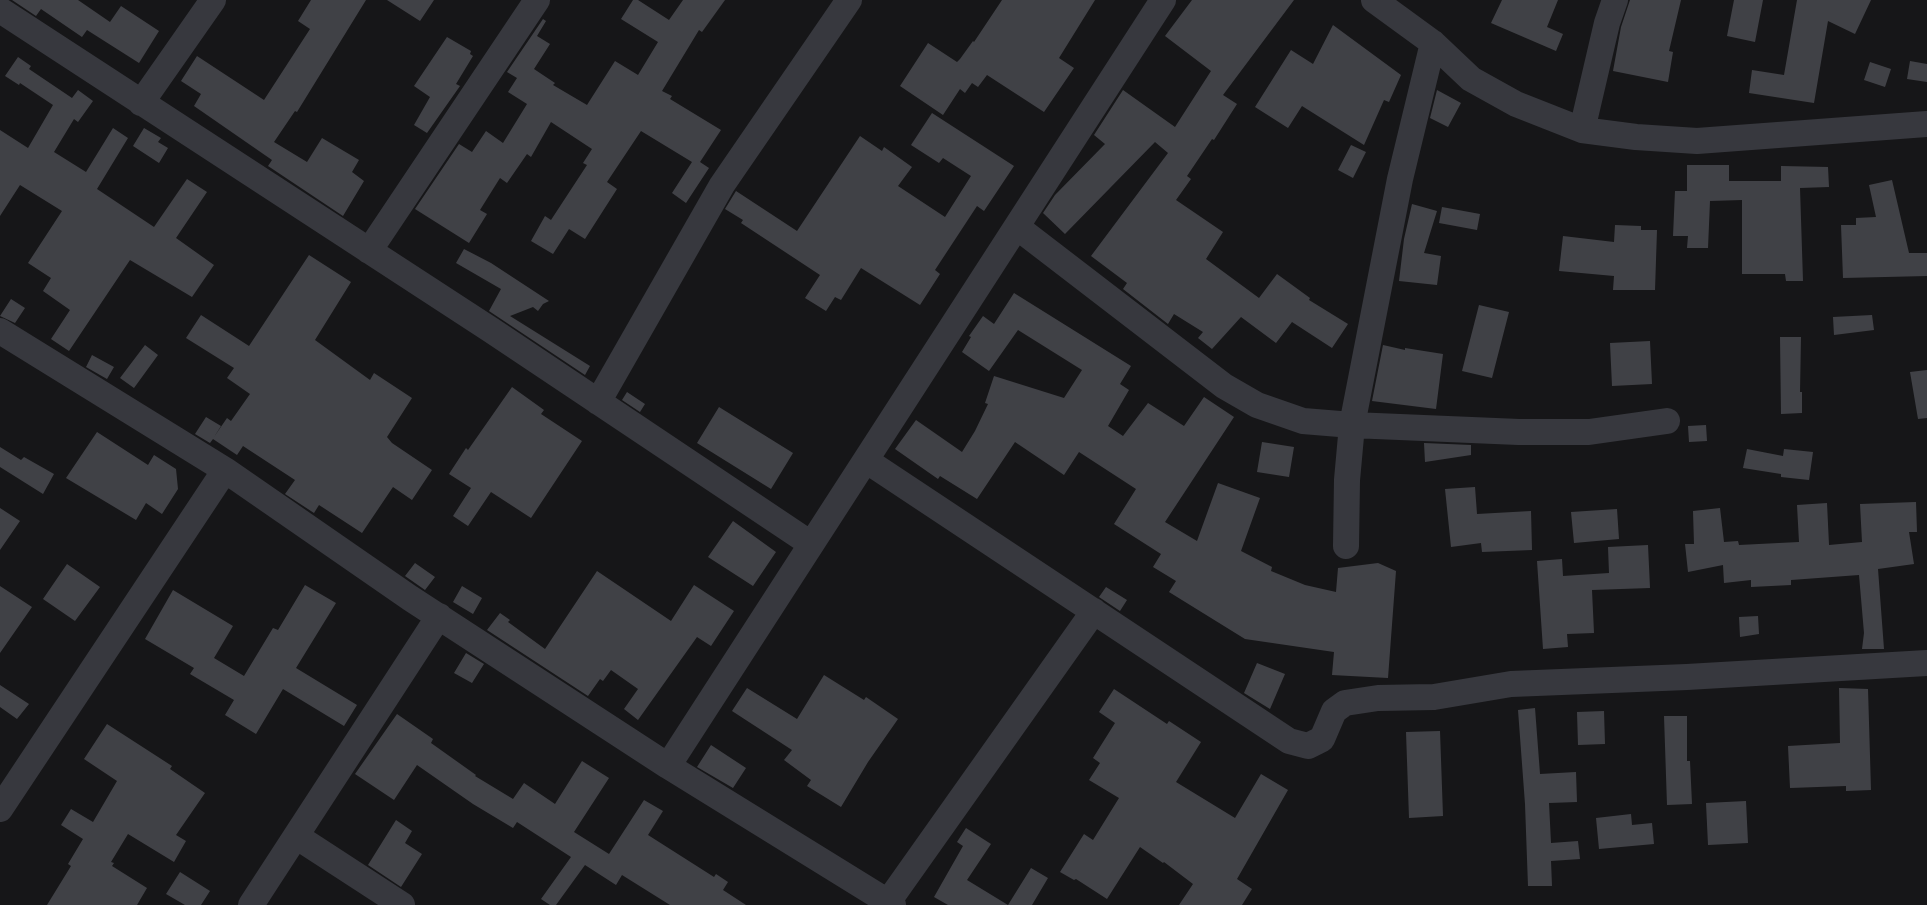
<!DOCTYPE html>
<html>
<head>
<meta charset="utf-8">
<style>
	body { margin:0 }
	canvas { display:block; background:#161618 }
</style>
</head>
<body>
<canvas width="1927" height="905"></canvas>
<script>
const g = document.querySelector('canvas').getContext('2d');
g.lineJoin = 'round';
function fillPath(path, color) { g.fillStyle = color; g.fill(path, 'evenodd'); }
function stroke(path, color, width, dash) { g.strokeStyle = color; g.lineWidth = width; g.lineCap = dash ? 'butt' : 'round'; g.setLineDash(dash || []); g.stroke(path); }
fillPath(new Path2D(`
	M12 0H78L110 22 121 6 159 31 139 63 87 30 82 37 41 9 36 16Z
	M311 0H366L297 112 295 111 274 142 307 162 322 138 359 160 352 172 364 181 343 216 268 166 272 160 194 106 201 94 181 81 197 56 264 100 310 29 298 21Z
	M387 0H434L420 21Z
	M633 0H638L669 20 683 0H725L702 32 699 30 662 91 672 96 670 99 721 130 700 162 709 168 686 203 672 193 692 162 641 131 607 182 617 189 585 239 569 229 553 254 531 241 545 216 551 220 587 165 583 163 592 149 551 122 531 157 527 154 507 183 500 178 480 210 487 214 469 243 415 209 459 144 472 152 486 131 503 143 527 104 508 92 517 78 507 72 543 19 546 21 537 36 550 44 534 69 555 83 553 85 587 105 615 61 638 75 658 42 621 19Z
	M1002 0H1095L1059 58 1074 68 1044 112 987 75 978 87 972 83 965 93 960 89 943 115 900 86 928 43 957 62 960 59 973 41 974 42Z
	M1192 0H1294L1223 95 1237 104 1214 140 1212 139 1187 176 1191 179 1176 200 1223 232 1206 259 1259 298 1277 274 1310 298 1309 300 1348 324 1332 348 1292 322 1276 343 1241 317 1212 349 1198 338 1203 332 1174 314 1168 324 1123 289 1127 283 1091 256 1168 153 1155 142 1065 234 1043 213 1055 195 1105 144 1094 135 1123 90 1175 127 1211 71 1165 36Z
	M1502 0H1558L1547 27 1563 34 1556 51 1491 23Z
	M1630 0H1681L1669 51 1673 52 1668 82 1613 71 1621 27Z
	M1734 0H1763L1755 42 1727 36Z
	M1797 0H1871L1855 34 1828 21 1814 103 1749 93 1752 70 1784 75Z
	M1333 25 1401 75 1389 102 1384 100 1364 145 1302 106 1288 128 1255 107 1291 50 1313 64Z
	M447 37 471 51 470 54 473 56 456 84 460 86 427 133 414 125 430 97 414 86Z
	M18 57 31 66 29 69 72 98 78 90 93 101 78 122 74 119 54 152 86 172 113 128 128 138 97 189 154 227 187 179 207 192 176 238 214 265 192 297 130 260 69 351 51 339 70 310 43 291 51 278 28 263 62 211 20 185 0 216V130L28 148 53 105 20 83 19 85 5 76Z
	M1910 61 1927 64V82L1907 79Z
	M1870 62 1891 69 1885 87 1864 80Z
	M1437 90 1461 103 1448 127 1430 118Z
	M932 113 1014 166 984 211 977 206 935 270 940 274 920 305 861 268 841 300 835 297 826 311 805 298 820 275 741 223 743 220 725 209 736 191 797 231 860 136 882 151 884 147 912 167 898 186 945 217 971 176 943 158 939 163 911 145Z
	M144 128 161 138 158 142 168 148 159 163 133 146Z
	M1351 145 1366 152 1353 178 1338 170Z
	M1687 165H1729V181H1781V166L1828 167 1829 187 1800 188 1803 281H1786L1785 274H1742V200L1710 201 1708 248H1687L1688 236H1673L1675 191H1687Z
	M1892 180 1909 253H1927V276L1843 278 1841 225H1856V218L1876 217 1869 185Z
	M1412 204 1437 211 1424 253 1441 256 1437 285 1399 281 1404 239Z
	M1442 207 1480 214 1477 230 1439 223Z
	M1615 225 1641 226V230H1657L1655 290H1613L1614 276 1559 271 1563 236 1614 242Z
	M464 249 491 263 549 301 543 304 538 311 533 307 510 316 590 366 585 375 489 311 501 289 456 263Z
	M309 255 351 282 315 340 370 380 374 373 412 398 387 437 392 443 432 470 412 500 393 487 362 533 319 505 314 513 285 494 295 480 243 446 237 455 213 439 210 443 195 434 206 417 221 426 214 437 227 418 231 421 250 394 227 378 234 368 186 338 201 315 249 346Z
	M1014 293 1131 366 1120 384 1129 390 1108 426 1123 436 1148 403 1184 426 1204 397 1234 417 1165 522 1197 541 1218 483 1260 498 1241 551 1272 567 1271 571 1305 585 1336 592 1338 568 1378 563 1396 571 1388 678 1332 675 1334 652 1245 639 1169 592 1176 581 1153 567 1161 554 1114 524 1136 489 1079 452 1064 475 1015 442 977 499 940 476 938 479 895 449 916 420 962 452 975 431 988 404 985 403 994 376 1064 398 1082 370 1018 330 989 371 962 352 971 337 969 336 983 316 994 324Z
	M11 299 25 308 15 323 0 316Z
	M1479 305 1509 312 1492 378 1462 371Z
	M1872 315 1874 330 1834 335 1833 317Z
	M1780 337H1801L1800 392H1802V413L1781 414Z
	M1650 341 1652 384 1612 386 1610 343Z
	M145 345 158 355 134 388 120 378Z
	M1383 345 1405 350V348L1443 354 1436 409 1372 401Z
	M92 355 114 367 107 379 86 367Z
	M1927 370V418L1918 419 1910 372Z
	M512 387 544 410 541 414 582 441 531 518 491 492 468 526 453 516 471 488 449 474 466 448 468 450Z
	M627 392 645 404 640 412 622 400Z
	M719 407 793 453 771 489 697 443Z
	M1706 425 1707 441 1689 442 1688 426Z
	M97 432 148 465 154 455 176 469 178 489 162 514 146 503 136 520 66 478Z
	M1262 442 1294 447 1289 477 1257 472Z
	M1424 443 1471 445V455L1425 462Z
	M0 447 21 460 24 457 54 474 43 494 0 467Z
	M1747 449 1783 456 1784 449 1813 452 1809 480 1781 477V474L1743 468Z
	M1475 487 1477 514 1531 511 1532 550 1482 552 1481 543 1451 547 1445 489Z
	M1916 502 1917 532H1909L1914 564 1878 569 1884 649H1862L1864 633 1859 575 1791 580V585L1751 587V580L1724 583 1723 565 1688 572 1685 544H1694L1693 511 1720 508 1724 542 1738 541 1739 545 1799 542 1797 505 1827 503 1829 545 1862 542 1860 504Z
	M0 508 20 521 0 550Z
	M1617 509 1619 539 1574 543 1571 512Z
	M733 521 776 552 753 586 708 557Z
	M1648 545 1650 588 1592 590 1594 633 1567 634 1568 647 1543 649 1537 561 1562 559 1563 576 1609 573 1608 547Z
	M415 563 435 577 425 590 405 576Z
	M67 564 100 587 75 621 43 599Z
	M597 571 671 621 694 585 734 611 711 646 697 637 638 720 624 709 638 689 611 670 603 681 600 679 588 696 487 630 500 613 510 620 508 622 545 649Z
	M305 585 336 603 296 668 357 705 344 726 283 689 256 734 225 715 234 700 190 674 194 668 145 639 173 590 233 626 214 658 244 676 273 628 278 630Z
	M0 586 32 607 0 653Z
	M462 586 482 598 473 614 453 602Z
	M1106 587 1127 600 1120 611 1099 597Z
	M1758 616 1759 634 1740 637 1739 617Z
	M466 653 484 664 472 683 454 673Z
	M1257 663 1285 674 1270 709 1244 693Z
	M824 675 864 700 866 697 898 719 868 762 841 807 807 786 811 780 784 760 792 750 732 711 747 688 797 719Z
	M0 685 29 704 17 719 0 707Z
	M1839 688 1868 689 1871 790 1846 791V786L1790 788 1788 746 1840 743Z
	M1114 689 1167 724 1169 721 1201 742 1176 782 1235 818 1261 774 1288 790 1237 879 1252 889 1242 905H1179L1193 884 1164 862 1163 863 1140 847 1107 899 1076 879 1074 880 1060 872 1084 834 1093 840 1119 798 1089 780 1100 763 1093 758 1115 723 1099 712Z
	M1535 708 1540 774 1576 772 1577 802 1549 803 1551 843 1578 841 1580 859 1551 861 1552 886H1528L1525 804 1518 710Z
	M1604 711 1605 744 1578 745 1577 712Z
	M397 714 433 739 431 743 476 775 475 776 513 799 524 783 555 804 582 761 609 778 574 832 609 854 644 800 663 811 648 835 714 877 716 874 728 882 723 890 746 905H670L622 875 616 885 585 865 556 905H550L541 899 571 857 517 822 513 828 473 804 417 765 394 800 355 774Z
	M1664 716H1687V761H1690L1692 804 1667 805Z
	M107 724 172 766 170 769 205 793 176 835 186 841 174 862 128 834 111 862 114 863 112 866 147 888 137 905H47L71 866 68 864 83 839 61 825 71 809 93 822 117 781 84 759Z
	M1440 731 1443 816 1409 818 1406 732Z
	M711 745 746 768 733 788 697 767Z
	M1746 801 1748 843 1708 845 1706 803Z
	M1631 814 1632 825 1652 823 1654 844 1599 849 1596 818Z
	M396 820 412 831 405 843 422 854 401 887 368 865Z
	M966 828 991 844 967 880 1008 905 1031 868 1048 878 1032 905H948L934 897 963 846 957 842Z
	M180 872 210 891 201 905H185L166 894Z`), '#404146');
stroke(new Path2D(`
	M1374 0 1433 43 1471 79 1516 104 1582 130 1636 137 1697 141 1927 124
	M0 10 491 330 811 544
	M141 103 213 0
	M1582 130 1607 23 1615 0
	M1017 227 1224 386 1257 405 1303 421 1352 425 1519 432H1589L1667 421
	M369 251 537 0
	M0 331 225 470 410 598 668 766 893 905
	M598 402 722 185 849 0
	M867 461 1289 741 1308 746 1322 739 1334 711 1345 703 1378 698 1434 697 1511 684 1687 677 1927 663
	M1346 546 1347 480 1352 425 1400 179 1433 43
	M668 766 1163 0
	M0 809 225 470
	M296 836 402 905
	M888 902 1094 611
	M251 905 439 616`), '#37383e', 26);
</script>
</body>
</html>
